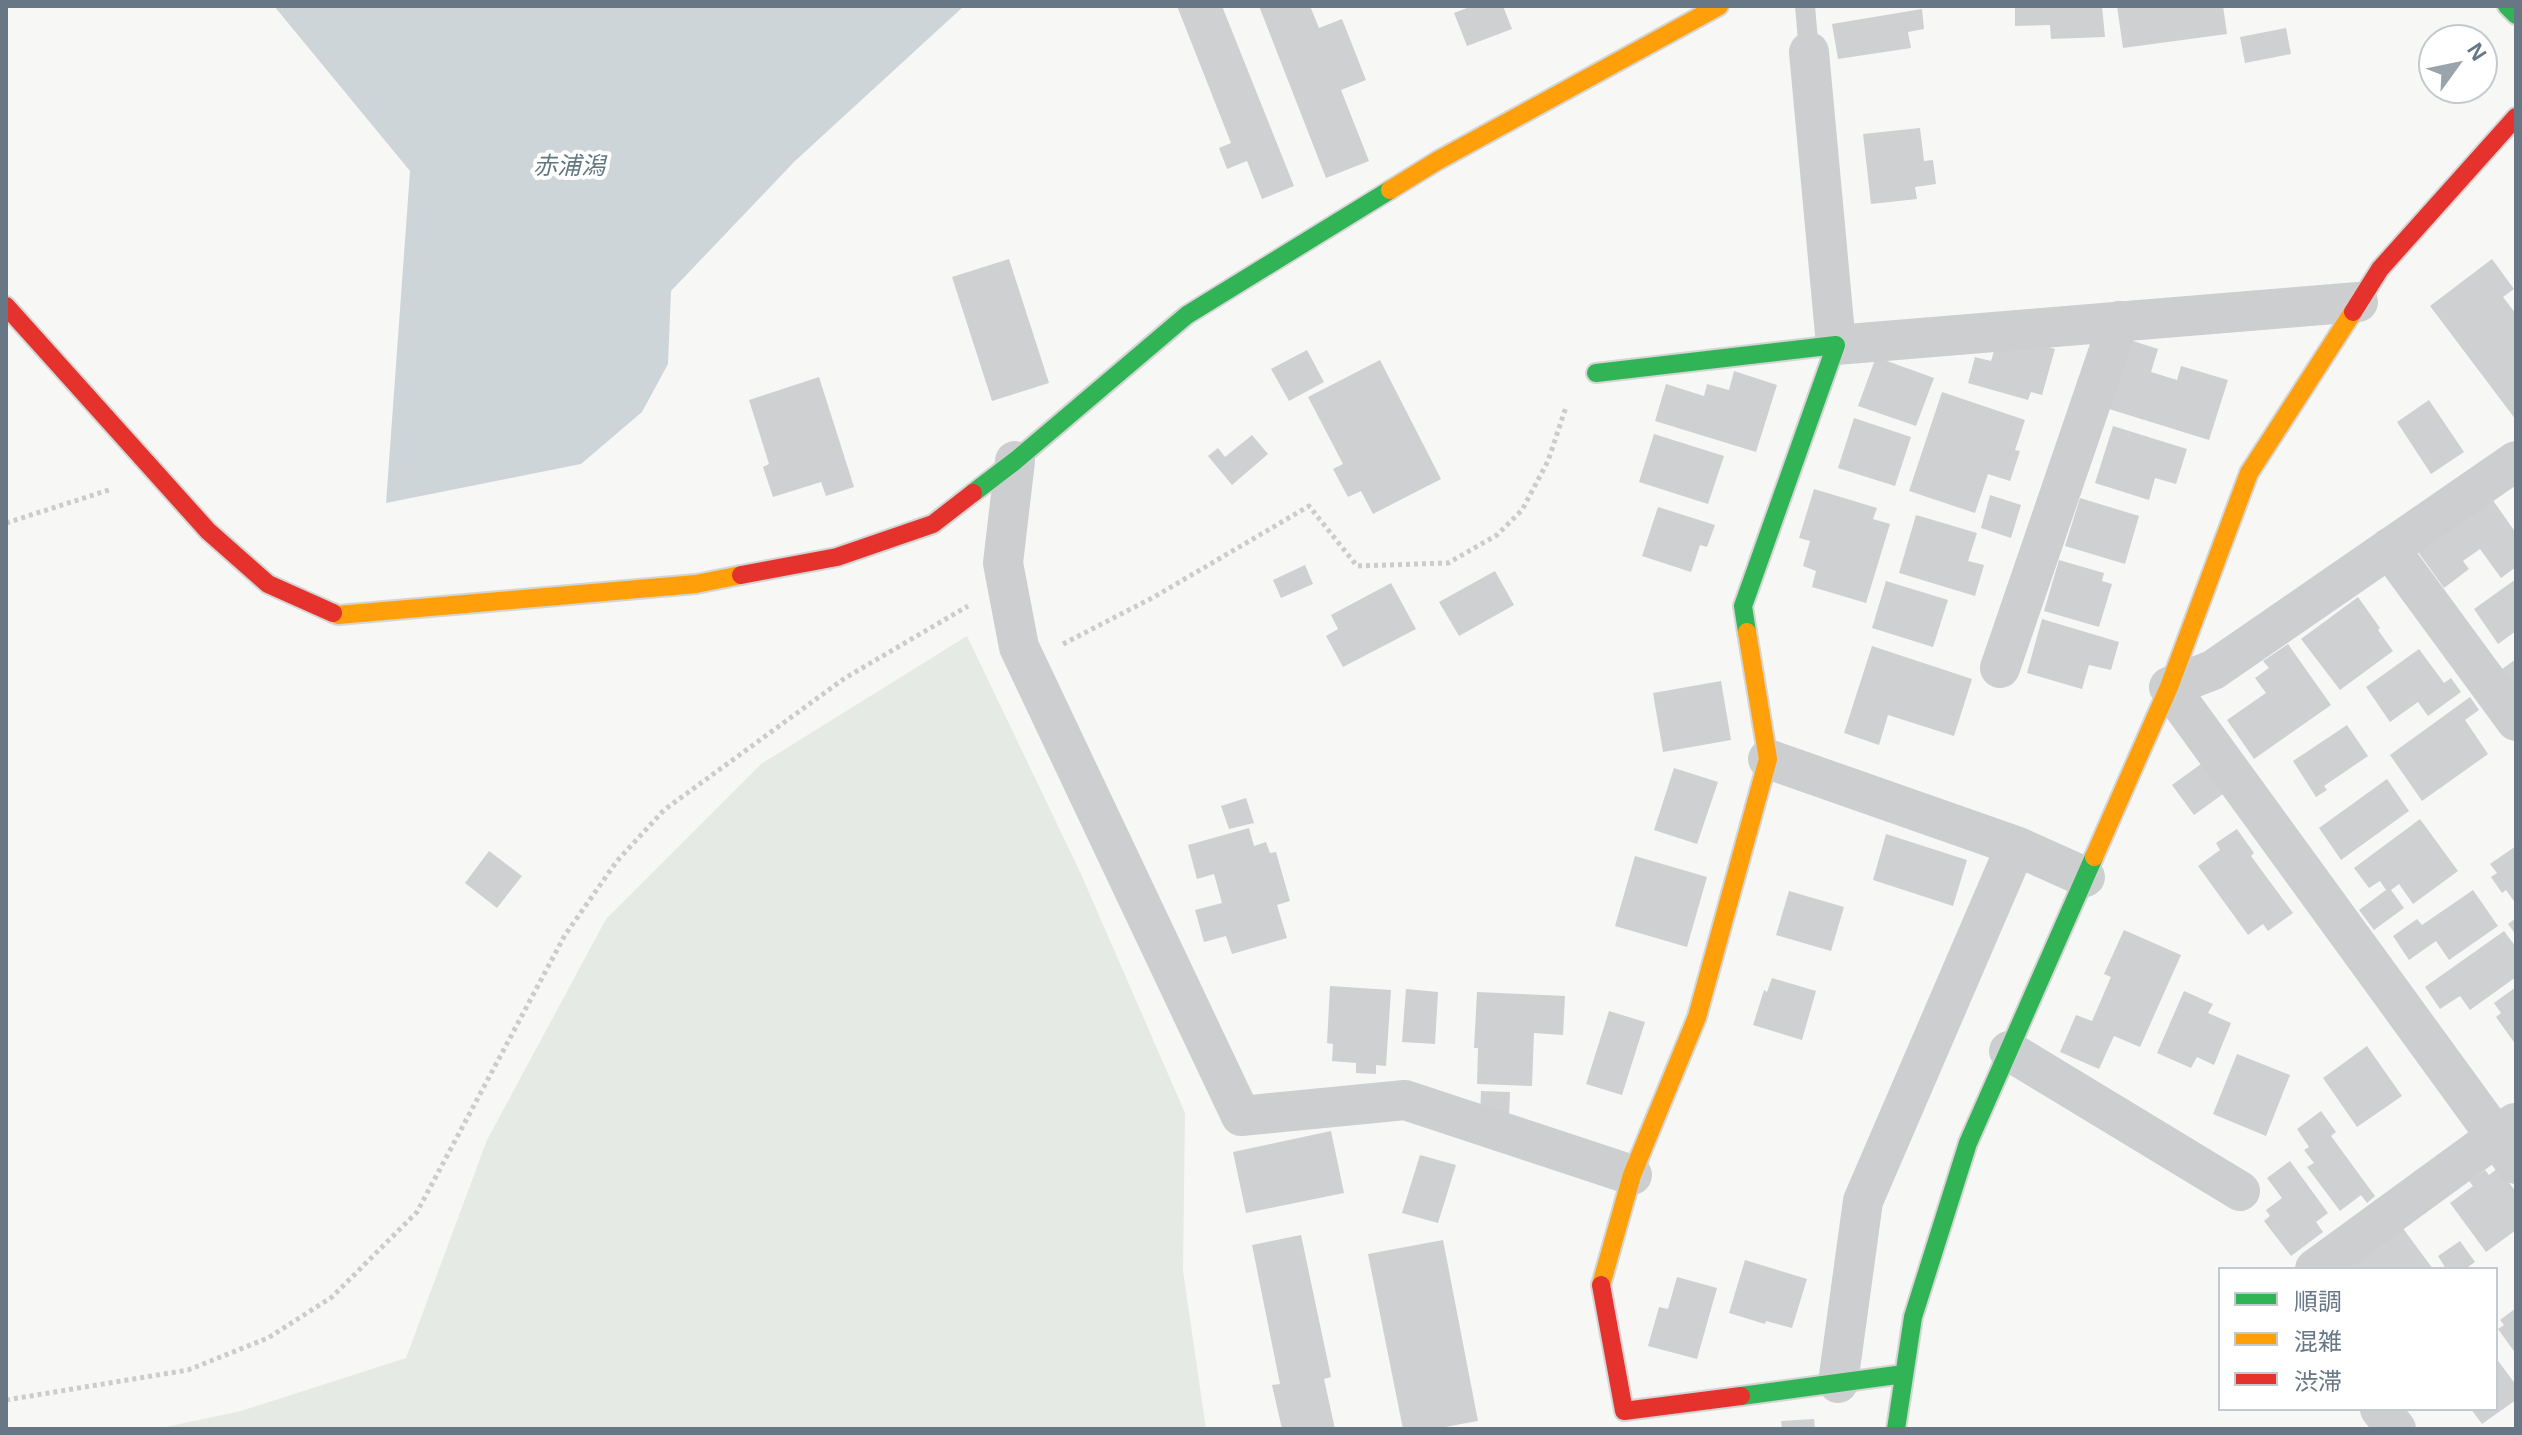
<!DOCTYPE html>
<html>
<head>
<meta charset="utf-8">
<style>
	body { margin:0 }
	#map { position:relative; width:2522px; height:1435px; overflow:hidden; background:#f7f7f6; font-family:Arial,"Noto Sans JP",sans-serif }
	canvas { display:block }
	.frame { position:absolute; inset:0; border:8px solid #677786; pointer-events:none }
	.legend { position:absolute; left:2218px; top:1267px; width:280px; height:144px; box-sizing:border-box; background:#fff; border:2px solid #c2c9cf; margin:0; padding:10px 14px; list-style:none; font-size:24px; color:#677786 }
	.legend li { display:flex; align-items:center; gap:16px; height:40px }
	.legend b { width:40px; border:2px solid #c2c9cf }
	.north { position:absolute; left:2418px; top:24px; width:80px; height:80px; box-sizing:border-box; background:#fff; border:2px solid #c2c9cf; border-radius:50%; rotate:57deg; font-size:22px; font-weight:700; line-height:32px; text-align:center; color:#677786 }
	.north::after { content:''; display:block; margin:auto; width:28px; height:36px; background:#99a4ad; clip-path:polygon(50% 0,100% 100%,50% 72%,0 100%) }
</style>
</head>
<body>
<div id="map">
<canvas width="2522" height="1435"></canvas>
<div class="frame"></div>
<ul class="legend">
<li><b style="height:10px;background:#30b455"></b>順調</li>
<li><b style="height:10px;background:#ff9f0a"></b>混雑</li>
<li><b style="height:10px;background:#e5322d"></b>渋滞</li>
</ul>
<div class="north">N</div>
</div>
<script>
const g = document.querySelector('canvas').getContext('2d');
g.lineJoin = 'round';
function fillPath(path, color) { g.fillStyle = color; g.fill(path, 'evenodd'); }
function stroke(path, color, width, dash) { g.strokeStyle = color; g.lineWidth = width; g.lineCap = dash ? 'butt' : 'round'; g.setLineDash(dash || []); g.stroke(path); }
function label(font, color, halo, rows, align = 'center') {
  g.font = font + ' Arial,"Noto Sans JP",sans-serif'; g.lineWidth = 8; g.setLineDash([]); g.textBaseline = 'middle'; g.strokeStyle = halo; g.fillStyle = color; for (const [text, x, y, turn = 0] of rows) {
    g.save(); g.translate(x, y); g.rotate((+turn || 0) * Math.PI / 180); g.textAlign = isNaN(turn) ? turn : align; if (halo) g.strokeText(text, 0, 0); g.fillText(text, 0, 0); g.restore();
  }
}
fillPath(new Path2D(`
	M967 636 1081 874 1185 1113 1183 1271 1206 1429H156L241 1411 406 1358 487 1140 606 919 761 764Z`), '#e6eae4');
fillPath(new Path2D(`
	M274 6H964L795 161 671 291 668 364 642 412 581 464 386 503 410 171Z`), '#ced5d9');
fillPath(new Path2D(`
	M1177 6H1222L1294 186 1262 199 1247 161 1227 169 1219 148 1231 143Z
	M1259 6H1310L1319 28 1342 19 1366 80 1341 90 1369 161 1326 178Z
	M1472 6H1503L1512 29 1467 46 1454 13Z
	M2015 6H2102L2105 37 2051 39 2050 25 2015 26Z
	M2117 6H2223L2227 34 2123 48Z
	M1922 9 1924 29 1908 32 1911 48 1838 59 1832 24Z
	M2286 28 2291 54 2245 63 2240 37Z
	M1920 128 1924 161 1933 160 1936 184 1915 187 1917 199 1871 204 1863 134Z
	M1009 259 1049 383 992 401 952 277Z
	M2492 259 2514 289 2503 297 2516 314V420L2430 306Z
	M2021 339 2055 349 2042 395 2031 392 2028 400 1968 383 1975 357 1991 361 1996 344 2018 350Z
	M2130 340 2158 349 2151 372 2177 380 2181 366 2228 380 2209 440 2109 409Z
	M1307 350 1324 382 1289 401 1271 369Z
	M1876 357 1934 378 1916 426 1858 406Z
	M1380 360 1441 479 1373 514 1361 491 1348 497 1333 469 1343 464 1308 397Z
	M1734 371 1777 385 1756 452 1655 421 1666 384 1704 396 1707 384 1729 390Z
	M819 377 854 487 826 496 821 482 773 497 763 467 769 464 749 400Z
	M1942 392 2025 420 2015 450 2020 451 2010 481 1988 474 1975 513 1909 491Z
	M2429 400 2464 452 2431 474 2397 422Z
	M1854 418 1911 437 1895 486 1838 468Z
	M2113 426 2187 449 2176 484 2155 478 2149 500 2095 483Z
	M1654 434 1724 456 1708 504 1639 482Z
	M1252 435 1268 454 1232 485 1208 456 1218 448 1225 457Z
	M1814 489 1877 508 1873 519 1890 524 1866 603 1812 587 1816 571 1803 566 1810 541 1799 538Z
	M1990 495 2021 505 2011 538 1981 528Z
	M2080 498 2139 516 2125 564 2065 546Z
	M2492 499 2516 533V567L2501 578 2480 549 2463 561 2469 569 2444 588 2418 552Z
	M1658 507 1715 525 1707 547 1700 545 1691 572 1642 556Z
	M1916 515 1977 533 1968 561 1984 565 1975 596 1899 573Z
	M2059 560 2104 573 2102 581 2112 584 2099 627 2044 611Z
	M1305 565 1313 584 1281 598 1273 580Z
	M1495 571 1514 605 1459 636 1439 602Z
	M2516 579V631L2498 644 2474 609Z
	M1886 581 1948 600 1933 647 1872 628Z
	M1391 583 1416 629 1343 667 1326 636 1338 629 1331 615Z
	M2358 597 2380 628 2378 630 2393 651 2340 690 2301 639Z
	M2042 619 2119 642 2111 670 2089 665 2082 689 2027 673Z
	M2288 644 2331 705 2254 759 2227 720 2266 693 2255 678 2269 668 2263 661Z
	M1872 646 1972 679 1954 736 1888 715 1879 745 1844 733Z
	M2419 649 2444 683 2451 678 2461 692 2428 716 2418 702 2390 722 2366 687Z
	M2516 659V696L2498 672Z
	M1721 681 1731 740 1663 752 1653 693Z
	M2470 697 2479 710 2465 720 2488 754 2422 801 2390 755Z
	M2347 725 2368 756 2324 786 2327 790 2316 797 2293 761Z
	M2201 764 2223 794 2194 815 2172 785Z
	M1674 768 1718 782 1697 844 1654 830Z
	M2387 779 2409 811 2341 860 2319 828Z
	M1246 798 1254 823 1229 829 1221 806Z
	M2420 819 2458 871 2413 904 2399 884 2391 890 2404 908 2374 930 2359 910 2386 890 2380 881 2369 888 2354 868Z
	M1249 828 1254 846 1266 842 1270 853 1276 852 1290 901 1277 905 1287 938 1232 954 1226 936 1204 942 1195 910 1222 903 1214 874 1197 879 1188 845Z
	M2237 829 2254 853 2251 856 2293 913 2268 931 2263 924 2248 935 2198 866 2220 850 2216 843Z
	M1886 834 1967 860 1953 906 1873 880Z
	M2516 846V904L2506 890 2502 893 2491 877 2497 873 2490 864Z
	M489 851 522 876 497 908 465 883Z
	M1635 856 1707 877 1687 947 1615 926Z
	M2473 890 2498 926 2449 960 2436 941 2409 960 2393 936 2417 919 2422 925Z
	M1789 891 1844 907 1831 951 1776 935Z
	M2516 918V935L2508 924Z
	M2124 930 2181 955 2140 1047 2114 1036 2099 1069 2060 1052 2076 1015 2092 1021 2111 977 2104 974Z
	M2504 931 2516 947V977L2470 1010 2460 996 2440 1009 2425 987Z
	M1772 978 1816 991 1802 1040 1753 1025 1764 990 1767 992Z
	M1330 986 1391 990 1386 1066 1376 1065V1074L1356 1073V1063L1332 1061 1333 1044 1327 1043Z
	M2516 987V1045L2496 1017 2501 1013 2494 1003Z
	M1406 989 1438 992 1435 1044 1402 1042Z
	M2184 991 2213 1004 2208 1013 2231 1023 2214 1065 2197 1057 2191 1068 2157 1053Z
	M1477 992 1565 996 1563 1035 1534 1033 1532 1086 1477 1084 1478 1048H1474Z
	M1609 1011 1645 1022 1622 1095 1586 1084Z
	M2367 1046 2402 1096 2357 1127 2323 1078Z
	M2237 1054 2290 1075 2266 1136 2213 1114Z
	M1481 1091 1510 1092 1509 1116 1480 1115Z
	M2321 1111 2336 1132 2331 1136 2375 1196 2367 1203 2361 1195 2340 1211 2307 1167 2314 1163 2304 1150 2309 1147 2297 1129Z
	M1331 1131 1344 1193 1246 1213 1233 1152Z
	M1420 1155 1456 1165 1438 1223 1402 1213Z
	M2290 1161 2328 1213 2316 1222 2323 1232 2291 1256 2264 1221 2270 1216 2266 1210 2282 1198 2267 1178Z
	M2498 1168 2516 1192V1230L2486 1252 2450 1203 2473 1186 2469 1181 2485 1170 2489 1175Z
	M2402 1227 2433 1269H2345Z
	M1301 1235 1331 1377 1324 1379 1335 1429H1282L1272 1385 1280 1384 1252 1245Z
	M1443 1240 1478 1421 1434 1429H1403L1368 1254Z
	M2460 1241 2475 1262 2465 1269H2446L2438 1256Z
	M1745 1260 1807 1279 1792 1328 1766 1321 1765 1324 1729 1313Z
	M1677 1277 1717 1288 1697 1359 1648 1346 1659 1307 1668 1309Z
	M2516 1308V1354L2498 1329 2504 1325 2500 1320Z
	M2496 1358 2516 1385V1400L2482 1424 2471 1409H2496Z
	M1814 1419 1815 1429H1782L1781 1421Z`), '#cfd0d1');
const fast = new Path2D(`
	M2507 6 2516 15
	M1596 373 1836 345 1743 606 1747 632
	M973 493 1015 461 1187 315 1390 190
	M1741 1396 1904 1374
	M1896 1429 1913 1317 1968 1143 2094 857`);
const slow = new Path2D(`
	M1390 190 1437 161 1719 6
	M333 613 338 615 696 584 741 575
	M2094 857 2169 687 2249 473 2353 312
	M1601 1285 1632 1175 1697 1017 1768 759 1747 632`);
const jam = new Path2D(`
	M6 306 208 531 268 584 333 613
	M2353 312 2380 269 2516 117
	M741 575 837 557 933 524 973 493
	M1601 1285 1624 1411 1741 1396`);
stroke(fast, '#d4d5d5', 22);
stroke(slow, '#d4d5d5', 22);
stroke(jam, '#d4d5d5', 22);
stroke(new Path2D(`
	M6 523 112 489
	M1063 644 1154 597 1309 506 1357 566 1448 563 1497 535 1522 510 1548 461 1566 407
	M6 1400 188 1370 268 1338 332 1297 417 1212 565 935 617 861 664 810 845 678 968 606`), '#cbcccc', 5, [4, 4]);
stroke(new Path2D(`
	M1805 6 1809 52`), '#cccecf', 20);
stroke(new Path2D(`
	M1809 52 1836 345 2358 302
	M1015 461 1003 563 1019 647 1241 1116 1405 1100 1632 1175
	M2516 461 2213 670 2169 687 2516 1164
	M2389 548 2516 721
	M2000 668 2119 321
	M1768 759 2016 846 2085 877
	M2009 1051 2240 1191
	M2315 1269 2515 1123
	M1838 1383 1863 1201 2016 846
	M2380 1409 2396 1429`), '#cccecf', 40);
stroke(fast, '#30b455', 18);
stroke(slow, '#ff9f0a', 18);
stroke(jam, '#e5322d', 18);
label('italic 24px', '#637781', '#fff', [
	["赤浦潟",569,167]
]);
</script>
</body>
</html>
